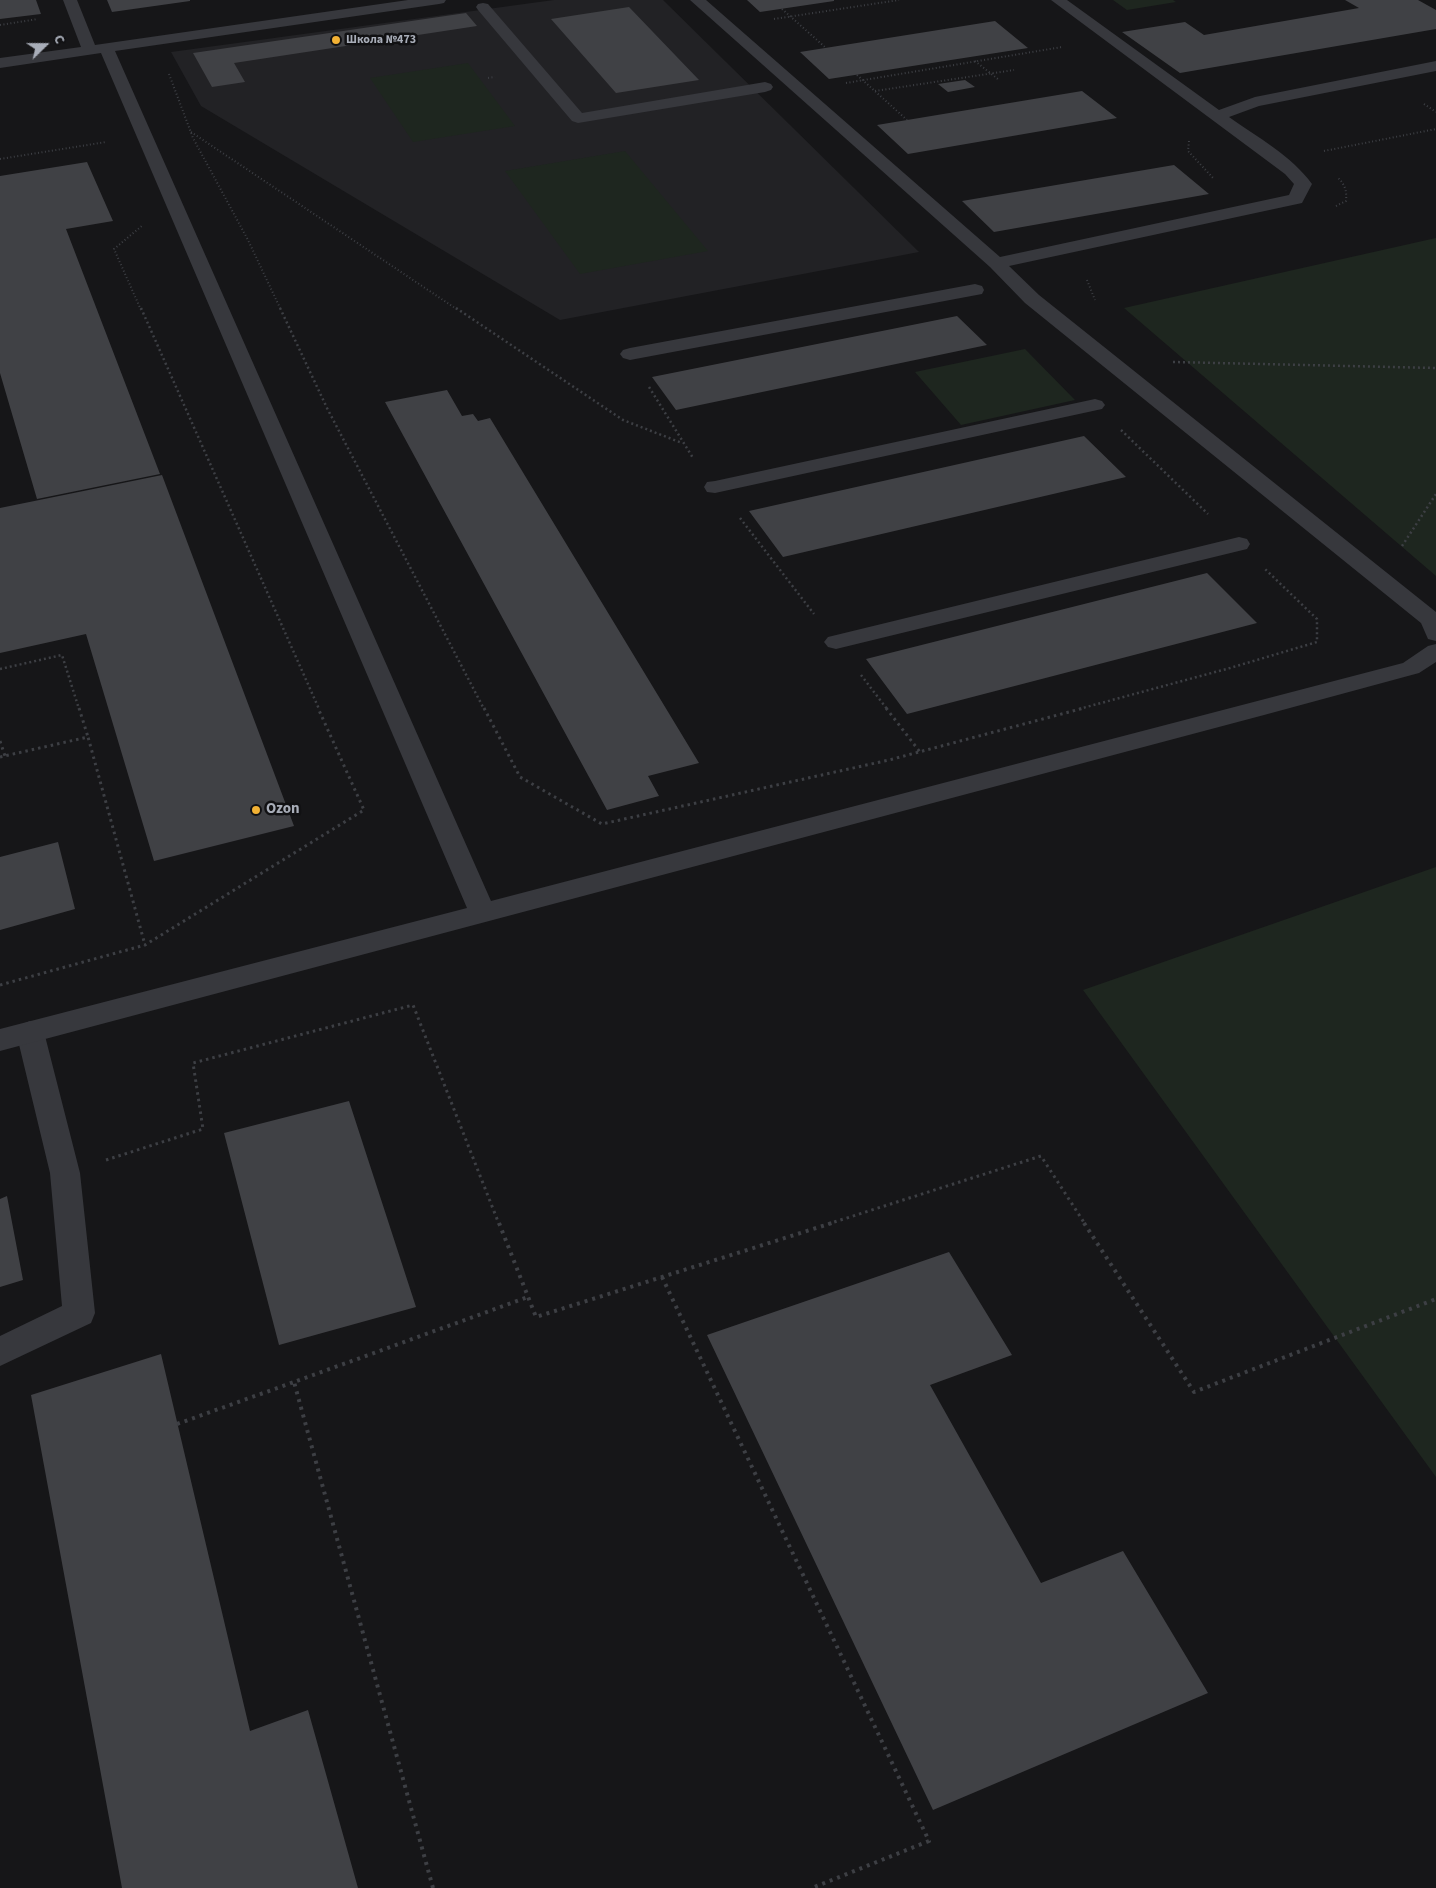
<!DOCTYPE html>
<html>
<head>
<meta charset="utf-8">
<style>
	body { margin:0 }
	#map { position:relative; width:1436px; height:1888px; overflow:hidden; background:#161618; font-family:"Source Sans 3",sans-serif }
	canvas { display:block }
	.north { position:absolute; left:20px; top:20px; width:50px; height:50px; -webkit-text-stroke:4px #111113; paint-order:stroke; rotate:68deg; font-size:14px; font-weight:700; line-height:20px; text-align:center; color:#a8adb8 }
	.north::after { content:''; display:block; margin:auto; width:18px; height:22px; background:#a8adb8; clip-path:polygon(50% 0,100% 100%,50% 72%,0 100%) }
</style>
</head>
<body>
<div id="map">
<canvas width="1436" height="1888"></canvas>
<div class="north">С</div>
</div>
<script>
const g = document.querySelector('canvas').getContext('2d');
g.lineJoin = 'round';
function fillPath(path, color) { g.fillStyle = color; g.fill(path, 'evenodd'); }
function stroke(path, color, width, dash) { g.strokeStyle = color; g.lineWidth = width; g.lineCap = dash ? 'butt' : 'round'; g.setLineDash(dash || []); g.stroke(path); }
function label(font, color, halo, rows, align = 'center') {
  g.font = font + ' "Source Sans 3",sans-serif'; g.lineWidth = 5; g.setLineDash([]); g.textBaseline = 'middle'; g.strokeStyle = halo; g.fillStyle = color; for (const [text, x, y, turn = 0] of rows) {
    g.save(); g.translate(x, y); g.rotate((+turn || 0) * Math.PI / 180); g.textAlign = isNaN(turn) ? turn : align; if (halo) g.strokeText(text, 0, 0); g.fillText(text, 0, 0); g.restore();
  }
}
fillPath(new Path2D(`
	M554 0H663L919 252 560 320 201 106 171 52Z`), '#222225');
fillPath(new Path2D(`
	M1113 0H1173L1176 2 1127 10Z
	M468 63 515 126 413 142 370 78Z
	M625 151 708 251 580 274 505 171Z
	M1436 238V576L1124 308Z
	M1025 349 1075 400 961 425 915 372Z
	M1436 867V1477L1083 990Z`), '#1e261f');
fillPath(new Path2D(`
	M0 0H36L41 14 0 19Z
	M107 0H190V1L112 12Z
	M747 0H834V1L760 12Z
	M1345 0H1418L1436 10V29L1180 73 1122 32 1185 22 1204 35 1359 8Z
	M629 7 699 80 616 93 551 19Z
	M466 13 477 26 234 63 245 82 212 87 193 53Z
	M995 21 1028 48 829 79 800 52Z
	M965 80 975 87 948 92 938 84Z
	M1082 91 1117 118 908 154 877 125Z
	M87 162 113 221 66 229 160 474 37 499 0 373V176Z
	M1174 165 1209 194 994 232 962 201Z
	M957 316 987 345 676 410 652 377Z
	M447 390 462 416 473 414 478 421 490 418 699 763 648 776 659 796 607 810 385 402Z
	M1084 436 1126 477 783 557 749 511Z
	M162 475 294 826 154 861 86 634 0 653V508Z
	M1207 573 1257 623 907 714 866 659Z
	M58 842 75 909 0 930V857Z
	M349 1101 416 1307 279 1345 224 1133Z
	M7 1196 23 1280 0 1287V1199Z
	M949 1252 1012 1355 930 1385 1041 1583 1123 1551 1208 1693 933 1810 707 1335Z
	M161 1354 250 1731 308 1710 358 1888H122L31 1395Z`), '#404145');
stroke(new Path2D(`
	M782 9 826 48
	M774 19 899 0
	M0 25 38 19
	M975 61 999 80
	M169 74 193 138 248 240 281 310
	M857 75 907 120
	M488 78 495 77
	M846 83 1062 47
	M875 91 1014 70
	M1424 104 1436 112
	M191 132 458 310
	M1189 141 1188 151 1214 179
	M1324 151 1436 129
	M0 159 106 142
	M1336 206 1346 201C1347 191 1345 184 1337 177
	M1087 280 1095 300
	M141 310 114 249 143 225`), '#3d3f44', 2, [1, 2.5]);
stroke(new Path2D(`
	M141 308 319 709
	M280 308 327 408 484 709
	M456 308 623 420 682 443
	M1173 362 1436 368
	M649 387 693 458
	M1121 430 1208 514
	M740 518 814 614
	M1402 546 1436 494
	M0 669 62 655 79 709
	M861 675 887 709
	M1079 709 1230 668 1317 642V619L1265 569`), '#3d3f44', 2.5, [2, 3]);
stroke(new Path2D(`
	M79 708 88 737
	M484 708 520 777 602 824 889 760 1084 708
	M886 708 920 752
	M0 741 5 756
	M0 757 88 737 145 945
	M0 985 145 945 364 810 318 708
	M106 1160 203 1129 193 1063 413 1005 499 1224
	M828 1224 1041 1156 1085 1224`), '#3d3f44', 3, [2.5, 4]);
stroke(new Path2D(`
	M499 1223 536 1317 832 1223
	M1084 1223 1194 1392 1436 1299
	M662 1277 929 1841 812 1888
	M177 1424 294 1382
	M433 1888 294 1382 528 1297`), '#3d3f44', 4, [3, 5]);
fillPath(new Path2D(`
	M483 3 488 4 582 113 765 82 771 84 773 87 771 90 765 92 578 123 572 121 478 10 476 7 478 4Z
	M975 284 982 286 984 290 982 294 630 360 623 358 620 354 623 350 630 348Z
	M1095 399 1102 401 1105 405 1102 409 715 493 707 492 704 487 707 482 715 481Z
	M1239 537 1247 539 1250 544 1247 549 836 649 828 647 824 642 828 637Z
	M30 1021 40 1025 44 1032 80 1173 95 1313 91 1323 0 1366V1336L62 1306 50 1173 16 1032 20 1025Z`), '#37383d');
fillPath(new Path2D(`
	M63 0H77L95 45 408 0H446L444 3 439 4 115 51 491 901 1403 663 1428 646 1436 644V662L1419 673 1264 715 0 1051V1029L467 908 101 53 0 68V58L81 47Z
	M690 0H706L1000 257 1289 195 1294 184 1285 174 1051 0H1067L1219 110 1255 97 1436 61V71L1259 106 1229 117C1257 137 1292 156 1312 184L1302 203 1009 266 1039 295 1436 612V641L1428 639 1421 623 1025 303 990 267Z`), '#37383d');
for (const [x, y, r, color] of [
	[336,40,5,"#f2b134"],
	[256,810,5,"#f2b134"]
]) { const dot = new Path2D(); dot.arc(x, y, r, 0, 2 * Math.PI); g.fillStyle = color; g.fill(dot); stroke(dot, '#111113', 2); }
label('bold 12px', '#a8adb8', '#111113', [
	["Школа №473",346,40]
], 'left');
label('bold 15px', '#a8adb8', '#111113', [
	["Ozon",266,810]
], 'left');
</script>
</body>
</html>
